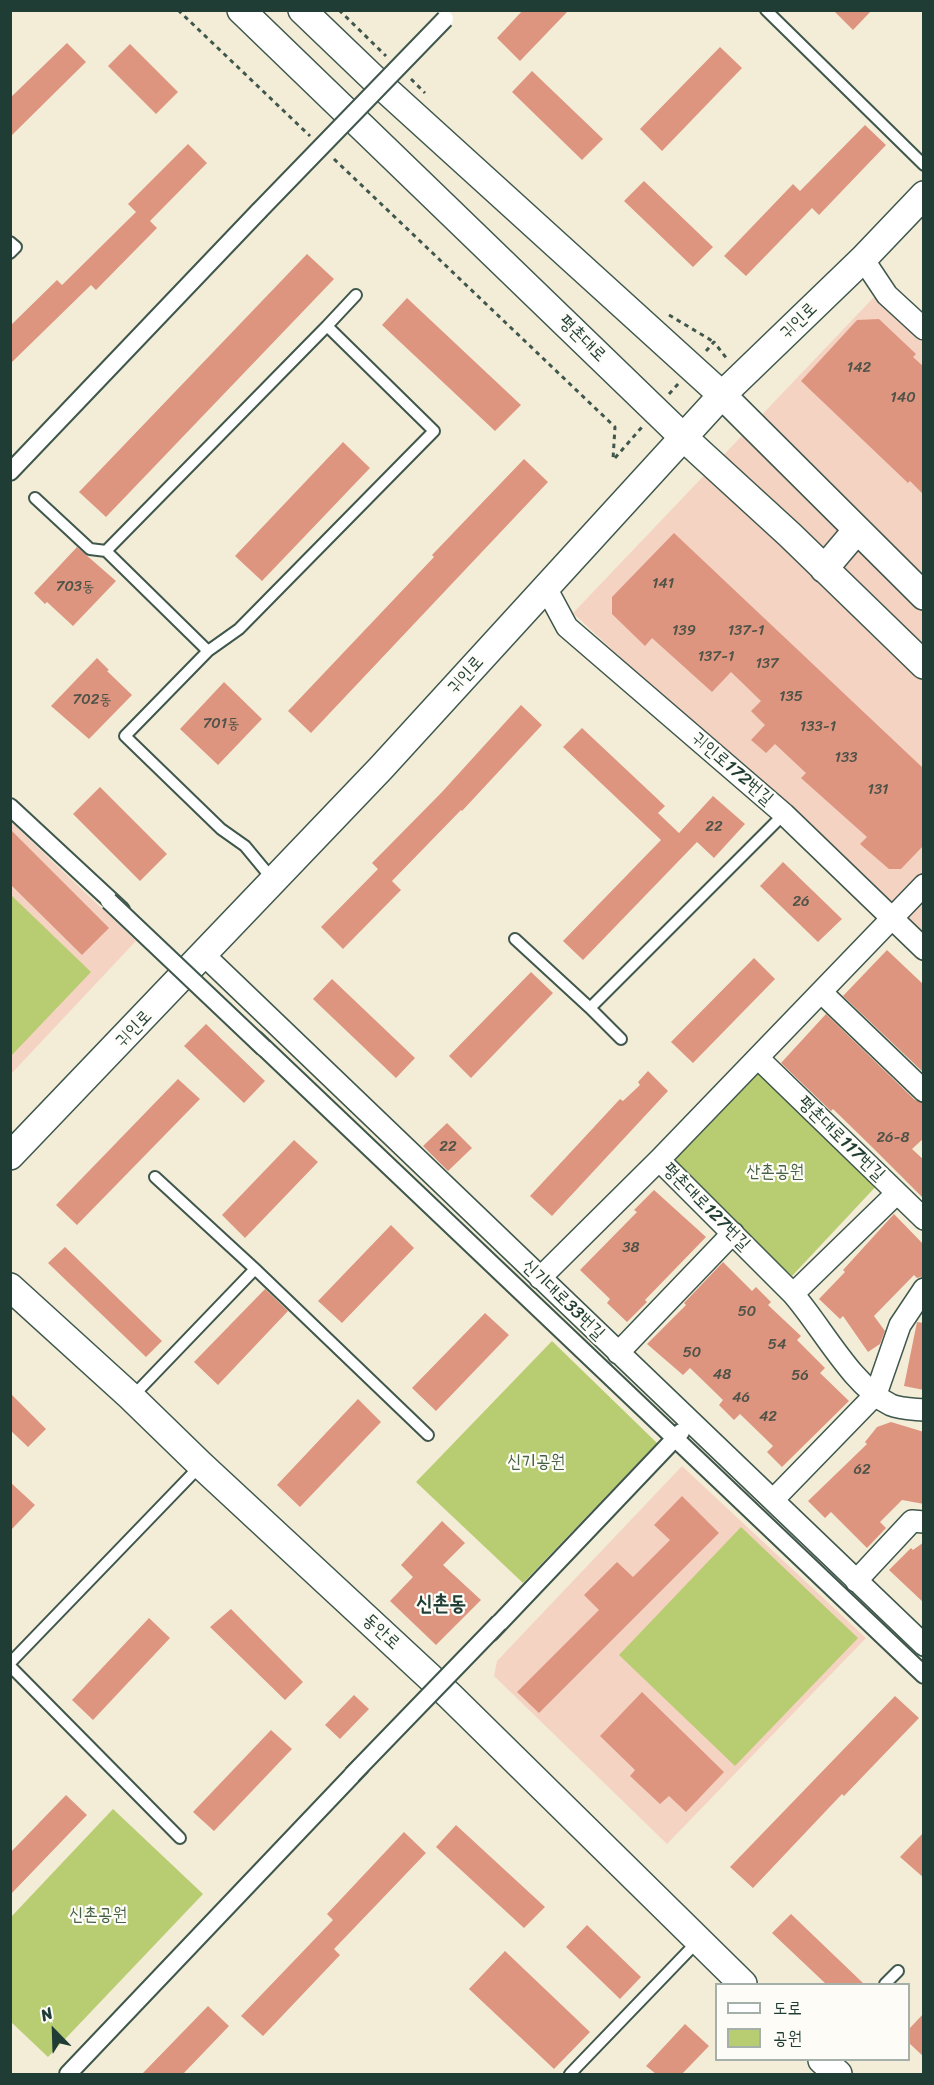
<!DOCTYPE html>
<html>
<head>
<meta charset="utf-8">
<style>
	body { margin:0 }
	#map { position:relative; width:934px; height:2085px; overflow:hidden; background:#f3edd7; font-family:Sriracha,"Poor Story",sans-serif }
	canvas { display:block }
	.frame { position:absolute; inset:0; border:12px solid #1f3d34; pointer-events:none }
	.legend { position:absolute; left:715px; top:1983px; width:195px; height:78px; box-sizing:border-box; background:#fdfcf7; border:2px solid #a4b0a9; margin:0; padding:8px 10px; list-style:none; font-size:18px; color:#1f3d34 }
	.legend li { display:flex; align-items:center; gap:12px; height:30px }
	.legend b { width:30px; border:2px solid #a4b0a9 }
	.north { position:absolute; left:24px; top:2001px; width:60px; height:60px; -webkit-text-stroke:4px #fdfcf7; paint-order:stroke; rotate:337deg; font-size:16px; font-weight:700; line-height:24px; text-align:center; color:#1f3d34 }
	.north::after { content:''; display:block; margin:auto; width:21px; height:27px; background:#1f3d34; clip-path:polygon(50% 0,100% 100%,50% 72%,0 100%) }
</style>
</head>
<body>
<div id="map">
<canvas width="934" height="2085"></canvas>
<div class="frame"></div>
<ul class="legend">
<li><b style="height:8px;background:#fff"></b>도로</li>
<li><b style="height:16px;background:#b8cd71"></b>공원</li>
</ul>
<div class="north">N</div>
</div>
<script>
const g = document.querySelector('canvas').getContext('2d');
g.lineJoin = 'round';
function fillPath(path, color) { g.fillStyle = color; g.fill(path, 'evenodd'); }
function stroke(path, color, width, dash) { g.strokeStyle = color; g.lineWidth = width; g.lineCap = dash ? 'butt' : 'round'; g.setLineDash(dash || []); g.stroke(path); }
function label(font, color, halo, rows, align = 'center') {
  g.font = font + ' Sriracha,"Poor Story",sans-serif'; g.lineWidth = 4.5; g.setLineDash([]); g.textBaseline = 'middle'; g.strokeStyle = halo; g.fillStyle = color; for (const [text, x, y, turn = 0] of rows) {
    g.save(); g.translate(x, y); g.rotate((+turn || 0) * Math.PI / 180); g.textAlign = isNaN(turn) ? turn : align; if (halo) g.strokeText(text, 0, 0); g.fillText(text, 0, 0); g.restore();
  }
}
fillPath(new Path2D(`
	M875 296 923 343V943L573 613Z
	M10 821 136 941 11 1074H10Z
	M682 1466 866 1638 667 1844 494 1676 497 1661Z`), '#f5d3c2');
fillPath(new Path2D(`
	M11 895 91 972 11 1056H10Z
	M756 1066 880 1182 792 1276 668 1161Z
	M552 1341 657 1443 523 1583 416 1482Z
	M741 1527 858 1638 735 1766 619 1655Z
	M113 1809 203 1894 48 2057 11 2022V1917Z`), '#b8cd71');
fillPath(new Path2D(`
	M523 10H569L520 61 497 38Z
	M833 10H872L853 30Z
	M67 43 86 62 10 137V98Z
	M130 44 178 92 156 114 108 66Z
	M720 47 742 68 662 151 640 129Z
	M532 71 603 139 582 160 512 92Z
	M865 125 886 145 819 215 812 208 746 276 724 256 793 184 800 191Z
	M188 144 207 163 150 221 157 228 96 290 91 285 10 364V326L57 280 62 285 136 212 128 204Z
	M644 181 713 247 693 267 624 201Z
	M307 254 334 279 106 517 79 492Z
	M407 298 521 405 495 431 382 325Z
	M879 319 916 354 913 357 924 367V495L910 481 908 483 801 381 857 320Z
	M343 442 370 468 262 581 235 556Z
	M524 459 548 482 311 733 288 711 434 557 432 555Z
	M674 533 924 769V845L901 869H889L860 844 867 837 801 778 806 773 775 744 766 753 751 740 765 725 751 711 761 701 731 672 712 692 652 638 645 646 612 614V597Z
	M77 547 116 581 73 626 47 602 45 604 34 593Z
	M97 658 109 670 107 671 132 695 89 739 51 706Z
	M224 682 262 719 218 765 180 729Z
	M521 705 542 725 462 811 461 810 392 881 401 890 343 949 321 927 378 869 372 863 442 792Z
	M582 728 665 806 658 813 679 833 713 796 745 824 714 858 697 842 583 960 563 941 661 840 563 747Z
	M100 787 167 854 140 881 73 814Z
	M10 829 109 928 82 955 10 884Z
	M783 862 842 919 818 942 760 886Z
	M887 950 924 985V1073L843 996Z
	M754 958 775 979 693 1063 671 1042Z
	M531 972 553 993 471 1078 449 1056Z
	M332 979 415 1058 396 1078 313 999Z
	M826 1014 915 1100 924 1103V1138L912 1149 924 1160V1199L873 1148 833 1109 831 1111 781 1063Z
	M206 1024 265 1081 244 1103 184 1046Z
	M648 1071 668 1091 552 1216 530 1196 620 1099 623 1101 640 1085 638 1082Z
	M178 1079 200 1099 77 1225 56 1205Z
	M447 1123 472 1148 448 1171 423 1146Z
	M294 1140 318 1162 245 1238 222 1215Z
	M654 1190 706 1237 645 1300 647 1302 627 1322 607 1303 610 1299 580 1270 637 1212 634 1210Z
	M894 1214 924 1245V1276L917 1278 914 1275 874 1316 885 1331 880 1344 868 1352 843 1316 840 1319 819 1299 845 1272 843 1270Z
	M391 1225 414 1248 342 1323 318 1301Z
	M65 1247 162 1341 146 1357 48 1263Z
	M723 1262 752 1291 756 1287 771 1302 768 1305 801 1336 797 1340 825 1368 820 1373 849 1401 782 1467 767 1452 773 1446 740 1414 734 1420 719 1405 723 1400 690 1368 683 1375 647 1344 686 1305 684 1303Z
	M265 1289 288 1311 218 1385 194 1362Z
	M485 1313 509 1335 436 1411 412 1388Z
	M917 1322 924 1323V1390L904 1386Z
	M10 1393 46 1429 28 1447 10 1430Z
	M358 1399 381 1422 300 1507 277 1485Z
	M891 1422 924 1432V1504L902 1500 880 1522 886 1528 867 1548 831 1512 825 1518 808 1501 867 1444 865 1442 877 1427Z
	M10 1482 35 1505 10 1531Z
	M682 1496 719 1533 539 1713 517 1692 599 1610 584 1595 617 1562 633 1577 670 1540 654 1525Z
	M442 1521 465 1543 443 1565 481 1600 436 1645 390 1601 413 1577 401 1565Z
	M924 1542V1603L889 1570 911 1548 913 1550Z
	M231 1609 303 1682 285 1700 210 1627Z
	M149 1618 170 1638 93 1720 72 1700Z
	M642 1692 724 1772 686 1812 669 1796 660 1804 630 1776 635 1770 600 1736Z
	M354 1695 369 1709 340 1739 325 1725Z
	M895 1696 919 1718 844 1796 842 1794 753 1888 730 1867Z
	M271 1730 292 1749 214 1831 193 1812Z
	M66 1795 87 1815 10 1895V1853Z
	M456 1825 545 1907 524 1928 436 1847Z
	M404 1832 426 1853 334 1949 340 1955 263 2036 241 2016 333 1920 327 1914Z
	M924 1832V1878L900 1857Z
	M791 1914 864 1984H826L772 1933Z
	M587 1925 641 1977 620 1999 566 1947Z
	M505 1951 590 2032 554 2069 469 1989Z
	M208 2006 229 2026 183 2074H142Z
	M924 2013V2057L909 2043V2029Z
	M685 2024 709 2046 682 2074H656L646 2066Z`), '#de9580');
const service = new Path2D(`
	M766 10 924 165
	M10 242 16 247 10 253
	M327 326 356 295
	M35 498 90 549 106 551
	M208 651 106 551 327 326 434 431 239 629 208 651 125 736 221 829 245 846 274 881
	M515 939 590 1008 784 814
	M590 1008 621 1039
	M155 1177 255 1269 428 1435
	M132 1397 255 1269
	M10 1663 201 1465
	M10 1666 180 1838
	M885 1984 898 1971
	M570 2074 698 1941`);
const pedestrian = new Path2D(`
	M10 472 259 211
	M10 807 121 910
	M255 1039 924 1675
	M490 1633 681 1432
	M68 2074 361 1766`);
const minor = new Path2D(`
	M863 259 887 295 924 329
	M546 588 567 627 784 814 924 949
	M204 955 924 1645
	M822 993 924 1091
	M758 1058 924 1219
	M659 1160 793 1294C822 1327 852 1386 891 1405 900 1409 914 1409 924 1410
	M540 1278 659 1160 924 885
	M793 1294 897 1193
	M618 1353 733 1233
	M773 1500 876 1394 900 1325 924 1289
	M856 1581 912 1521 924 1522`);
const tertiary = new Path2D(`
	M241 10 683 437 790 535 924 665
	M302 10 374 79 722 395 924 596
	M824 569 857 530
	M10 1156 381 768 722 395 863 259 924 195
	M10 1287 131 1397 201 1465 449 1695 743 1984
	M822 2060 838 2074`);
stroke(service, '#3f574c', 14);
stroke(pedestrian, '#3f574c', 20);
stroke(minor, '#3f574c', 24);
stroke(tertiary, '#3f574c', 30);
stroke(new Path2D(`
	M178 10 310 136
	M339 10 386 56
	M411 79 425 93
	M334 159 615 427 613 459
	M669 315 714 342
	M706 351 714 342 727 359
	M669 394 679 383
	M615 458 642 427`), '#3f574c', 3, [4.5, 4.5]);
stroke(service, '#fff', 10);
stroke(pedestrian, '#fff', 16);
stroke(minor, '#fff', 21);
stroke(tertiary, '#fff', 27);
const pedestrianBridge = new Path2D(`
	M259 211 445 19
	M109 901 264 1048
	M352 1775 499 1623`);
stroke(pedestrianBridge, '#3f574c', 20, []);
stroke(pedestrianBridge, '#fff', 16);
label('15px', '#4f5347', null, [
	["142",859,368],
	["140",903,398],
	["141",663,584],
	["703동",75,587],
	["139",684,631],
	["137-1",746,631],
	["137-1",716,657],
	["137",767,664],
	["135",791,697],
	["702동",92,700],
	["701동",221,724],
	["133-1",818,727],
	["133",846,758],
	["131",878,790],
	["22",714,827],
	["26",801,902],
	["26-8",893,1138],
	["22",448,1147],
	["38",631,1248],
	["50",747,1312],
	["54",777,1345],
	["50",692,1353],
	["48",722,1375],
	["56",800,1376],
	["46",741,1398],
	["42",768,1417],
	["62",862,1470]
]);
label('18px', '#1f3d34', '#fdfcf7', [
	["귀인로",799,321,-44],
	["평촌대로",582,339,44],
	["귀인로",466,675,-48],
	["귀인로172번길",732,769,41],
	["귀인로",134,1029,-46],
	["평촌대로117번길",841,1139,44],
	["평촌대로127번길",706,1207,45],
	["신기대로33번길",563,1300,44],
	["동안로",381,1632,43]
]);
label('18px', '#456143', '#fdfcf7', [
	["산촌공원",775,1172],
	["신기공원",536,1462],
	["신촌공원",98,1915]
]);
label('bold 21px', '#1f3d34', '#fdfcf7', [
	["신촌동",441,1605]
]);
</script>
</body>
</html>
